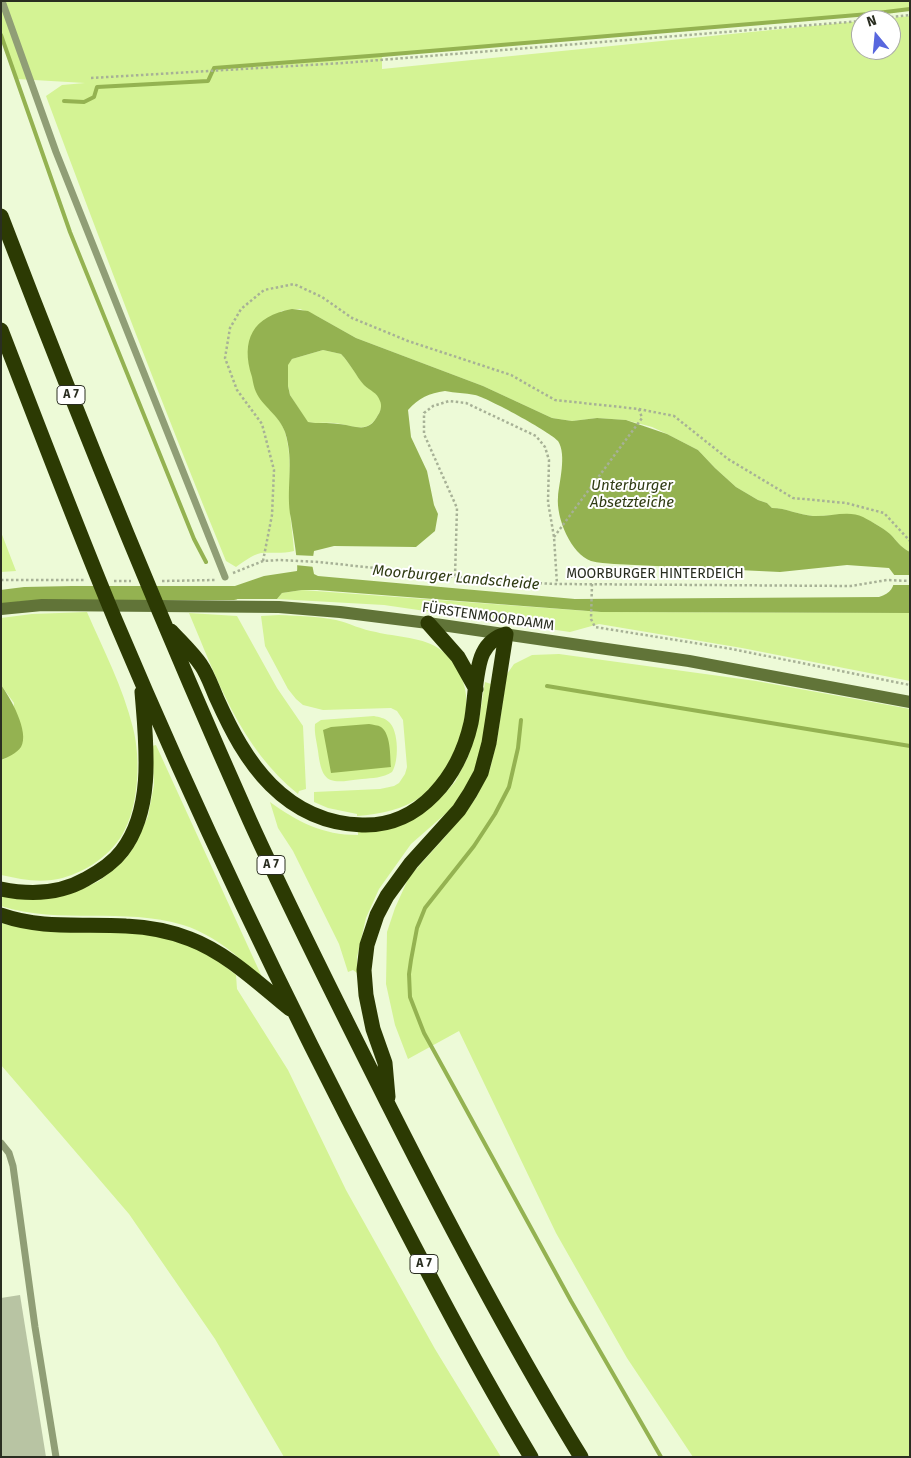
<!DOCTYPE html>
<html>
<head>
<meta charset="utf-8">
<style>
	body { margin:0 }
	#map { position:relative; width:911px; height:1458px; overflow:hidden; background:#edfad7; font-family:"Fira Sans",sans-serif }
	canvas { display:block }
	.frame { position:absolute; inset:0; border:2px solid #2a2e21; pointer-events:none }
	.north { position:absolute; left:851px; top:10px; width:50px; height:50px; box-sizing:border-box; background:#fff; border:1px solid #aaaba6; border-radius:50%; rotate:343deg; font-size:14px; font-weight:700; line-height:20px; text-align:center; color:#2a2e21 }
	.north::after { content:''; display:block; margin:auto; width:18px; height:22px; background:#5867de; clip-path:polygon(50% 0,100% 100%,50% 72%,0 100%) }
</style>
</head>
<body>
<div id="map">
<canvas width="911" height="1458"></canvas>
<div class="frame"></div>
<div class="north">N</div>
</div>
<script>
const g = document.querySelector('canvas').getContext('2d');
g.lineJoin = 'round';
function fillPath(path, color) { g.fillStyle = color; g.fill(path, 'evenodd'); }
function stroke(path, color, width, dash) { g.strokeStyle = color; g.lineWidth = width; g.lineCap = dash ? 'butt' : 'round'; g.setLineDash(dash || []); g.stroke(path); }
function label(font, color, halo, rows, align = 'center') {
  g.font = font + ' "Fira Sans",sans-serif'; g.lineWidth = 4; g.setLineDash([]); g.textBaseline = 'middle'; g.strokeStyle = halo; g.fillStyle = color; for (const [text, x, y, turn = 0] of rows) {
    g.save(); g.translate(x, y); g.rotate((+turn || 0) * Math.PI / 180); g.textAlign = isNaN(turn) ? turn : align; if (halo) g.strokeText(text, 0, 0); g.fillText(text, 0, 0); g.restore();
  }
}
fillPath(new Path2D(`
	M1 1H910V9L869 14 382 55V69L861 21V50H891V20H874L910 16V552C902 548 898 543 893 537 886 530 872 521 863 518 847 511 830 517 813 516 799 515 785 508 772 508L767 503 758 500 736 487 715 468 698 450 667 434 652 427 626 420 597 418 572 421 552 418 483 386 356 338 315 315 300 309 281 311 254 384C258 403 279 413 285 432 292 456 289 480 290 505 290 520 293 535 294 551 281 554 274 552 261 553 252 555 243 562 236 567L226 561C163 407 104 252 46 96L62 85 85 83 17 79 1 35Z
	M323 350 341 354C350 363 356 376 365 385 371 391 378 392 381 401 382 406 381 411 378 415 368 435 352 425 334 423 324 422 319 424 307 422L290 395 288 386V364L292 359Z
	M1 532 16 571 1 572Z
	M302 590 601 612 910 613V681L742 648 599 624 570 632 384 605 277 599 282 593Z
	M87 612C103 649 123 687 133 728 141 759 139 807 122 835 109 857 82 874 58 879 38 883 20 879 1 875V760L7 758 14 703 1 685V618L32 614Z
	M189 613 237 616 277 688 303 726 306 789 299 791 298 794C240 747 217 679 189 613Z
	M279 615C298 616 317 616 336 620 349 623 362 630 376 632 395 637 425 637 441 650 455 661 464 677 466 695 469 728 448 776 422 796 403 810 380 814 357 816V814L328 808 314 802V792L380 789 394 786 399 783 405 774 407 767 403 720 397 711 391 708 323 710 303 705 296 699 288 689 265 646 261 616Z
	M559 654 756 681 910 709V1457H693L627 1358 556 1233 459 1031 408 1059 395 1025 386 984 387 932 395 908 409 877 445 837 476 798 490 769 497 740 507 674 514 664 532 655Z
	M485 682 491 684 483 742 474 771 467 785 452 808 411 844 379 889 366 918 357 957V973L353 970 348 972 339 944 293 851 278 828 270 802C298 822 322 835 358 835V831L436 802 447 791 455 782 468 757 480 714Z
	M374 716C379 717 385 718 389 722 399 731 399 762 392 772 383 778 372 778 362 779 331 783 322 786 318 751 317 743 314 733 315 724L321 720Z
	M156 745 262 977C253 972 247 965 239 958 223 944 203 931 183 925 124 907 60 925 1 906V893L82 889 99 881 114 869 127 857 135 845 148 816 154 785 152 746Z
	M1 923 8 925 55 931 146 932 205 951 236 975 237 989 288 1070 346 1190 435 1349 501 1457H284L215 1339 129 1214 1 1065Z`), '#d4f394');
fillPath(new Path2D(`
	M292 309 308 311 356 338 483 386 552 418 572 421 597 418 626 420 667 434 698 450 715 468 736 487 758 500 767 503 772 508C786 508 799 515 813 516 829 517 849 510 863 517 872 522 886 529 893 537 898 543 902 548 910 552V613L601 612 317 590H302L282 593 277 599H215L216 588 232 587 264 576 297 571C299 567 292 527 291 519 285 490 295 463 285 432 279 415 262 406 256 392 254 388 253 382 252 377 240 340 253 316 292 309ZM323 350 341 354C350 363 356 376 364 385 370 391 377 392 380 401 382 405 381 411 378 415 368 435 355 425 338 424 327 422 318 424 308 422L290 395 288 386V365L292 359ZM445 391C455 393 465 393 475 395 486 397 552 433 558 441 567 455 559 482 558 497 556 518 571 554 591 561 598 563 607 563 614 564L780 572 847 565 889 568 895 576C894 588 891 593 879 597L575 599 318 576 314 574 312 564 314 551 334 546 416 547 435 531 438 514 434 505 427 471 411 437 408 410C419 398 429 393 445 391Z
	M1 685C10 697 30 732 21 747 17 753 7 758 1 760Z
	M369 724C373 725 378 725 381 727 391 734 390 756 391 767L331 773 323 730 331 727Z`), '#94b251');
fillPath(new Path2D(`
	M293 555 315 556V567L295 565Z
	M892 575H910V585H892Z`), '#edfad7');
stroke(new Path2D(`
	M1 35 70 232 194 539 206 562
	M64 101 84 102 94 97 97 87 208 81 214 68 382 55 869 14 910 9
	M547 686 910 746
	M521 720 518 748 509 787 495 814 474 846 425 908 417 928 411 960 409 974 410 997 424 1033 456 1091 571 1301 661 1457`), '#94b251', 4);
stroke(new Path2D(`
	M1 597 25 594 72 593H234`), '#94b251', 14);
fillPath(new Path2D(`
	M20 1295 46 1457H1V1298Z`), '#b8c4a3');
stroke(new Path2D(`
	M866 20 910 15
	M91 78 343 63 861 21
	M554 537 642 418 639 409
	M263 561 272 515 274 470 262 424 237 390 225 358 230 328 241 309 264 290 294 284 322 297 352 318 408 341 511 375 555 400 639 409 674 416 728 459 793 498 846 503 884 513 910 541
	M233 573 263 561 280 560 319 562 495 581 557 584 851 586 887 580 910 581
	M455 576 457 508 424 434V413L433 406 449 401 466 403 536 436 545 447 549 460 548 502 554 537 557 584
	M1 580H84
	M114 581H131
	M162 581 216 580
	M592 584 591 619 595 627 732 649 910 685`), '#a7b196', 2.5, [2.5, 2.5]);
stroke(new Path2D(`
	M2 1 56 152 225 577
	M1 1143 9 1153 13 1166 35 1327 56 1457`), '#909e76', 7);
stroke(new Path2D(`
	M1 609 42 605 279 607 340 612 428 623 689 661 910 702`), '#617438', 12);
stroke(new Path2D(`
	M1 216C79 420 161 622 250 821 294 918 342 1012 389 1106 449 1225 511 1343 581 1457
	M1 330C39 428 76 526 116 622 197 814 287 1003 384 1188 431 1279 478 1369 531 1457
	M428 623 458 657 476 689
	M171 631C181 642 193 653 201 665 208 675 212 688 217 699 231 730 247 761 271 785 296 810 327 824 362 825 420 827 459 776 471 723 475 704 475 669 483 653 488 643 495 637 506 634L489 743 481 773 470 793 459 810 411 863 387 896 377 915 367 945 364 970 366 995 373 1029 385 1063 388 1097
	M1 889C30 895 60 894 86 879 99 872 113 863 122 851 155 808 146 742 142 692
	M1 915C44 930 82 923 126 926 148 927 170 931 190 939 227 953 259 984 290 1009`), '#2c3a03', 15);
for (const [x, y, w] of [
	[71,395,28],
	[271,865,28],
	[424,1264,28]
]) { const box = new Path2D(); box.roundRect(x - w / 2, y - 9.5, w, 19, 4); g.fillStyle = '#fff'; g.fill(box); stroke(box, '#2a2e21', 1); }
label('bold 12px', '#2a2e21', null, [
	["A 7",71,395],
	["A 7",271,865],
	["A 7",424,1264]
]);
label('14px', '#2a2e21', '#fff', [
	["MOORBURGER HINTERDEICH",655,574],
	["FÜRSTENMOORDAMM",488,617,8]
]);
label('italic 15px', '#2f3b13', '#fff', [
	["Unterburger",632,486],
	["Absetzteiche",632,503],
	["Moorburger Landscheide",456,578,5]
]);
</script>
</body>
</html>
